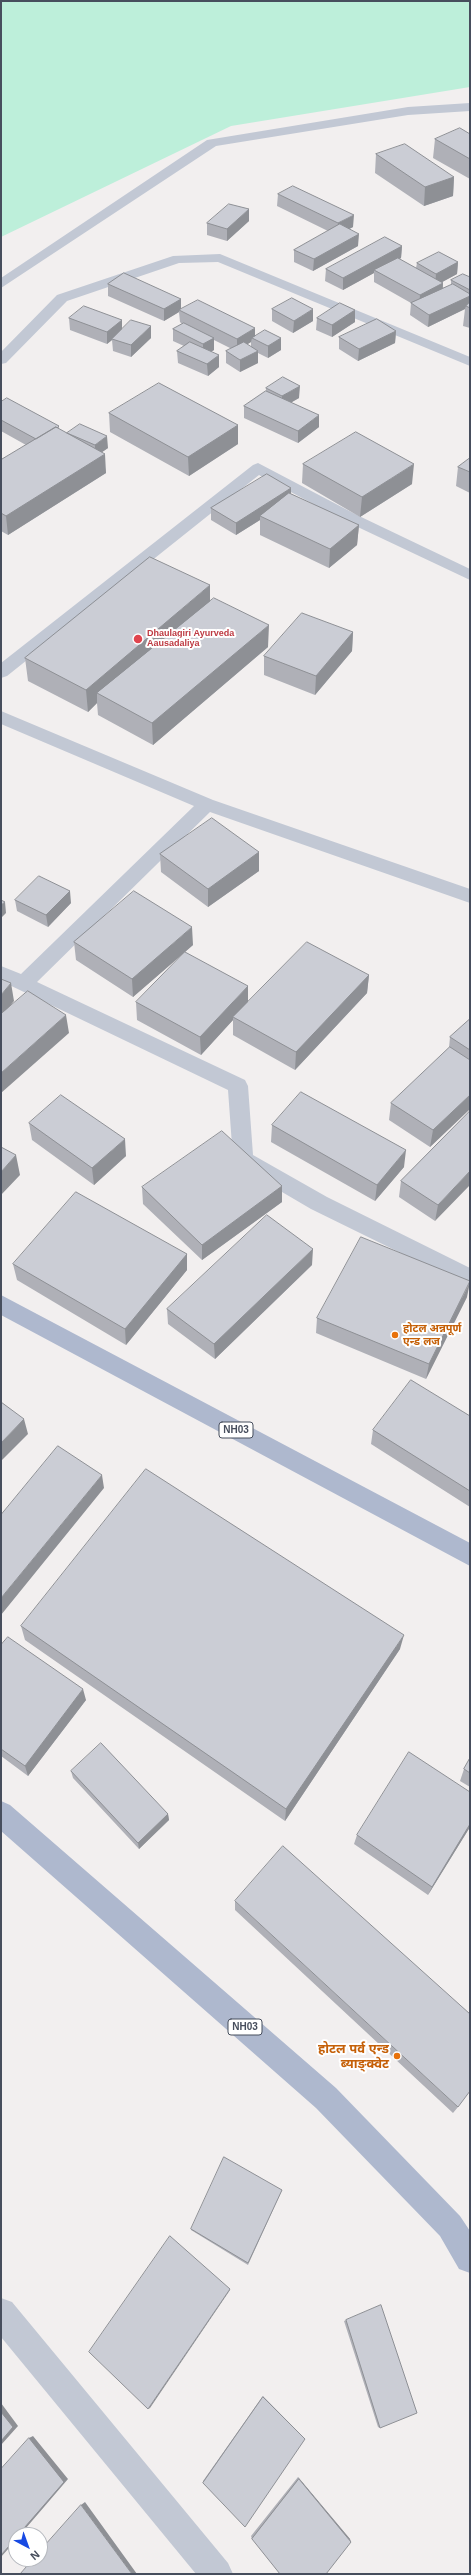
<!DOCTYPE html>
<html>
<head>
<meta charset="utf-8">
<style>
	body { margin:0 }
	#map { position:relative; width:471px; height:2575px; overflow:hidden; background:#f2efef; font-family:Arial,sans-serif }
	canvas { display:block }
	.frame { position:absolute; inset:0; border:2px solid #474e5d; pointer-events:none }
	.north { position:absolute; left:8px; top:2527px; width:40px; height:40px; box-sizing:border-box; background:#fff; border:1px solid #b5b8be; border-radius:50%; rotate:139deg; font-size:11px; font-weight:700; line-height:16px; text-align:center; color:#474e5d }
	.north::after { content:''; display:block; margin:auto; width:14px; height:18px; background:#184ae3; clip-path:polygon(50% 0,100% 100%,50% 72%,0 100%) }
</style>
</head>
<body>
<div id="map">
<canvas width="471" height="2575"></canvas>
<div class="frame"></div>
<div class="north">N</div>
</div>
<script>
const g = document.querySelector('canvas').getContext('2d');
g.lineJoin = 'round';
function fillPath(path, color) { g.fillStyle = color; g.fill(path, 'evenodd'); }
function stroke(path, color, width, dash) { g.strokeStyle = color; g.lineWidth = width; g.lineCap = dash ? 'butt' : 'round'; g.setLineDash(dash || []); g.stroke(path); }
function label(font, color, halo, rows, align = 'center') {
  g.font = font + ' Arial,"Noto Sans Devanagari",sans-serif'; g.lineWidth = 4; g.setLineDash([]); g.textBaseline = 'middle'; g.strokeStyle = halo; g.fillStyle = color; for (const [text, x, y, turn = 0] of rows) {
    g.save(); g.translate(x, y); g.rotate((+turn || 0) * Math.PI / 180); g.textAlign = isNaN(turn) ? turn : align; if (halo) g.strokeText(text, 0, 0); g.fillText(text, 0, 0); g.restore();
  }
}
fillPath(new Path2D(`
	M1 1H470V87L231 126 1 237Z`), '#bdefda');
fillPath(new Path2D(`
	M470 103V111L408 115 216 146 1 288V278L207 140 408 107Z
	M220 254 470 357V366L218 262 179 263 67 301 6 363 1 364V352L57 295 173 256Z
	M258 463 357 515 470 569V580L345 521 259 475 7 676 1 678V663L253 465Z
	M1 711 213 800 470 889V903L210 812 37 982 245 1080 248 1086 253 1155 327 1197 470 1268V1287L311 1209 236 1165 233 1159 228 1090 1 981V966L21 974 194 806 1 724Z
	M1 2298 12 2302 228 2563 233 2574H196L1 2337Z`), '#c2c8d4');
fillPath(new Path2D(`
	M1 1295 470 1543V1566L1 1315Z
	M1 1801 10 1805 336 2088 460 2216 470 2231V2273L459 2269 440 2236 316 2108 1 1831Z`), '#aeb8ce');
fillPath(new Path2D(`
	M470 134V179L433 158 435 139Z
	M376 154 454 177 453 196 424 206 375 173Z
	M278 194 353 227 349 229 358 246 313 271 294 262V250L328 231 277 206Z
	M249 221 227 241 207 235V223Z
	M402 246 401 258 399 259 416 268 417 263 458 262 457 274 442 282 443 283V288L451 285V280L470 277V328L463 326 465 309 428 327 410 315 411 303 374 282V273L343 290 325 281 326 269Z
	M108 284 181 299V309L255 336 281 338V350L268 358 258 353V363L240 372 226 363V351L232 349 214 340V350L211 352 219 367 208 376 178 363 177 351 184 346 173 341V329L182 324 180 322 179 312 164 321 108 296ZM251 342V347L247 344Z
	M272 309 313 321 293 333 272 321Z
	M355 310V322L332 337 316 330 317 318Z
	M69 318 122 320V329L151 338 131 357 113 351 112 340 107 344 70 330Z
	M396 331 395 343 358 361 339 349V337Z
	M266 388 299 398 291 402 319 427 298 443 244 418V406L266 391Z
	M1 402 59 426V429L67 433 108 448 102 452 106 473 8 535 1 531V460L26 445 1 431Z
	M109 413 238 425V444L189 476 110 432Z
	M470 458V493L456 486 458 467Z
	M303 464 412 484 360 517 302 483Z
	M291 488V494L359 525 357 545 329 568 260 535V520L236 535 211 520V508Z
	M210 601 268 647 153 745 98 715 97 703 88 712 28 681 25 658Z
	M353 632 352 651 315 695 264 675V656Z
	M259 852V871L208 907 161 872 160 854Z
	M15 900 71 903 48 927 17 911Z
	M74 942 193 945 133 997 76 960Z
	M369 975 367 993 295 1070 233 1035V1020L201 1055 137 1020 136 1002H248Z
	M470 1019V1109L430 1147 389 1120 391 1103 449 1048 450 1037Z
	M470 1111 435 1221 399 1197 401 1181Z
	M29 1123 126 1156 94 1185 32 1140Z
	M272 1125 404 1167 375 1201 271 1142Z
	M282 1186V1202L202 1260 143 1204 142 1187Z
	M187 1254V1270L126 1345 17 1280 13 1264Z
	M312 1265 215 1359 168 1324 167 1309Z
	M467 1297 426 1379 316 1333 317 1318Z
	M470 1416V1507L371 1444 373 1430Z
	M21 1626 400 1649 285 1821 25 1640Z
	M1 1645 86 1700 28 1776 1 1756Z
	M470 1758V1787L460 1781 464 1769Z
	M71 1771 168 1814 169 1820 139 1849 73 1778Z
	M470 1827 428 1895 354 1844 357 1835Z
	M235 1901 458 2107 453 2113 235 1910Z
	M282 2190 248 2265 191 2230V2229Z
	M381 2305 380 2428 378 2427 344 2321Z
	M263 2396 305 2439 203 2483V2481Z
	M298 2477 350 2539H252L251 2536Z`), '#afb0b7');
fillPath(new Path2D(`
	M454 177 453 196 424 206 425 187Z
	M249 209V221L227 241V229Z
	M354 215 353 227 338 235V223Z
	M359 234 358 246 313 271 314 259Z
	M402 246 401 258 377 272 374 270V273L343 290V278Z
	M458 262 457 274 435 286 436 274Z
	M443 283 442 295 419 307 420 295Z
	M470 296V307L466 306 465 309 428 327 429 315Z
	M181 299V311L179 310V312L164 321V309Z
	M313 309V321L293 333 294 321Z
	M355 310V322L332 337V325Z
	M122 320V332L112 339V340L107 344V332Z
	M151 326V338L131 357V345Z
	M255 328V339L252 338 251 342 237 351V339Z
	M396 331 395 343 358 361 359 349Z
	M214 338V350L203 356V344Z
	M281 338V350L268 358V346Z
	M258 351V363L240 372V360Z
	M219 355V367L208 376 207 364Z
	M300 386 299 398 282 408V396Z
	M319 415V427L298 443V431Z
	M238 425V444L189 476 188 457Z
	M107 436 108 448 95 457V445Z
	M105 454 106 473 8 535 6 516Z
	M414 464 412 484 360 517 362 497Z
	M291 488V500L260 516V520L236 535V523Z
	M359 525 357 545 329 568 330 549Z
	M210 585V607L97 693V703L88 712 86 690Z
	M269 625 268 647 153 745 152 723Z
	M353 632 352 651 315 695 316 676Z
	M259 852V871L208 907V889Z
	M70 891 71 903 48 927 46 915Z
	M5 902 6 913 1 918V905Z
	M192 927 193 945 133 997 132 979Z
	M369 975 367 993 295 1070 296 1052Z
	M11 983 14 1001 1 1017V995Z
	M248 986V1004L233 1017V1020L201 1055 200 1037Z
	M66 1015 69 1033 1 1093V1073Z
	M470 1095V1109L430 1147 433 1130Z
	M125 1139 126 1156 94 1185 92 1168Z
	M406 1150 404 1167 375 1201 377 1185Z
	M16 1155 20 1175 1 1195V1172Z
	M470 1171V1185L435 1221 438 1205Z
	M282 1186V1202L202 1260V1245Z
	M313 1249 312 1265 215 1359 214 1344Z
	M187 1254V1270L126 1345 125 1329Z
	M470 1282 467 1297 426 1379 429 1364Z
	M24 1419 28 1434 1 1461V1443Z
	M102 1475 104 1488 1 1615V1598Z
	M404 1635 400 1649 285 1821 286 1809Z
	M83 1689 86 1700 28 1776 25 1766Z
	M168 1814 169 1820 139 1849 138 1843Z
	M470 1824V1827L428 1895 432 1887Z
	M230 2289V2290L150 2408 148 2409Z
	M1 2403 18 2426 1 2445Z
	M33 2436 68 2479 20 2535H18L29 2438Z
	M298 2477 350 2539 351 2542 299 2479Z
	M85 2502 137 2574H132L81 2505Z
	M16 2538V2540L1 2557V2555Z`), '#8e9095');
const building = new Path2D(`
	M460 128 470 134V159L435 139Z
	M405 144 454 177 425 187 376 154Z
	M293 186 354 215 338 223 278 194Z
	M229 204 249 209 227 229 207 223Z
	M340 224 359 234 314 259 294 250Z
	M385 237 402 246 343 278 326 269Z
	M439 252 458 262 436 274 417 263Z
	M398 258 443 283 420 295 374 270Z
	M124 273 181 299 164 309 108 284Z
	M463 274 470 277V290L451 280Z
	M453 284 470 294V296L429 315 411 303Z
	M292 298 313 309 294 321 272 309Z
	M198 300 255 328 237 339 179 310Z
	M470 302V308L466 306Z
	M340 303 355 310 332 325 317 318Z
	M84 306 122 320 107 332 69 318Z
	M377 319 396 331 359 349 339 337Z
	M131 320 151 326 131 345 112 339Z
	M184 323 214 338 203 344 173 329Z
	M265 330 281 338 268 346 252 338Z
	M190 342 219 355 207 364 177 351Z
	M244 342 258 351 240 360 226 351Z
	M283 377 300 386 282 396 266 388Z
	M159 383 238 425 188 457 109 413Z
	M266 391 319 415 298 431 244 406Z
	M7 398 59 426 57 428 56 427 36 439 1 420V402Z
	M80 424 107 436 95 445 67 433Z
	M56 427 105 454 6 516 1 513V460Z
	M356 432 414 464 362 497 303 464Z
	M470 458V472L458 467Z
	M267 474 291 488 236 523 211 508Z
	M289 493 359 525 330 549 260 516Z
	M150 557 210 585 86 690 25 658Z
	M214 598 269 625 152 723 97 693Z
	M302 613 353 632 316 676 264 656Z
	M212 818 259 852 208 889 160 854Z
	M39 876 70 891 46 915 15 900Z
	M134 891 192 927 132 979 74 942Z
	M1 900 5 902 1 905Z
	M307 942 369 975 296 1052 233 1017Z
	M185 952 248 986 200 1037 136 1002Z
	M1 979 11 983 1 995Z
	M28 991 66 1015 1 1073V1014Z
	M470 1019V1050L450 1037Z
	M450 1047 470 1060V1095L433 1130 391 1103Z
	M301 1092 406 1150 377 1185 272 1125Z
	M61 1095 125 1139 92 1168 29 1123Z
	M470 1111V1171L438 1205 401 1181Z
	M222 1131 282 1186 202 1245 142 1187Z
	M1 1147 16 1155 1 1172Z
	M76 1192 187 1254 125 1329 13 1264Z
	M267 1215 313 1249 214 1344 167 1309Z
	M361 1237 470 1281 429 1364 317 1318Z
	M411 1380 470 1416V1491L373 1430Z
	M1 1402 24 1419 1 1443Z
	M58 1446 102 1475 1 1598V1515Z
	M146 1469 404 1635 286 1809 21 1626Z
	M8 1637 83 1689 25 1766 1 1749V1645Z
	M101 1743 168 1814 138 1843 71 1771Z
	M409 1752 470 1792V1824L432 1887 357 1835Z
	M470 1758V1773L464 1769Z
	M283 1846 470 2014V2091L458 2107 235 1901Z
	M224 2157 282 2190 248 2263 191 2229Z
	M170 2236 230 2289 148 2409 89 2352Z
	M381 2305 417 2413 380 2428 346 2320Z
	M263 2397 305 2439 245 2527 203 2483Z
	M1 2412 13 2427 1 2441Z
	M29 2438 64 2482 18 2535H16V2538L1 2555V2469Z
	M299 2479 351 2542 326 2574H280L252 2539Z
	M81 2505 132 2574H20L33 2559H40V2551Z`);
fillPath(building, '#cbcdd5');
stroke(building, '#8e9095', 1);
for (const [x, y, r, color] of [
	[138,639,5,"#e0444e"],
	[395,1335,4,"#e8710a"],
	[397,2056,4,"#e8710a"]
]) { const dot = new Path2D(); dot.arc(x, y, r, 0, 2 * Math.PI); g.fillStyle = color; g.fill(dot); stroke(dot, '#fff', 1.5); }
label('bold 9px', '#be3a42', '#fff', [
	["Dhaulagiri Ayurveda",147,634],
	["Aausadaliya",147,644]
], 'left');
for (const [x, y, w] of [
	[236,1430,34],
	[245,2027,34]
]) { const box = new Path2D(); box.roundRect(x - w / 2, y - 8, w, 16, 3); g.fillStyle = '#fff'; g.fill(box); stroke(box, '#474e5d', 1); }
label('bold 10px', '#474e5d', null, [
	["NH03",236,1430],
	["NH03",245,2027]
]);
label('bold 11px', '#c56008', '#fff', [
	["होटल अन्नपूर्ण",403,1329],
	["एन्ड लज",403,1342]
], 'left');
label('bold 13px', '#c56008', '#fff', [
	["होटल पर्व एन्ड",389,2049],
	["ब्याङ्क्वेट",389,2064]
], 'right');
</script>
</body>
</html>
